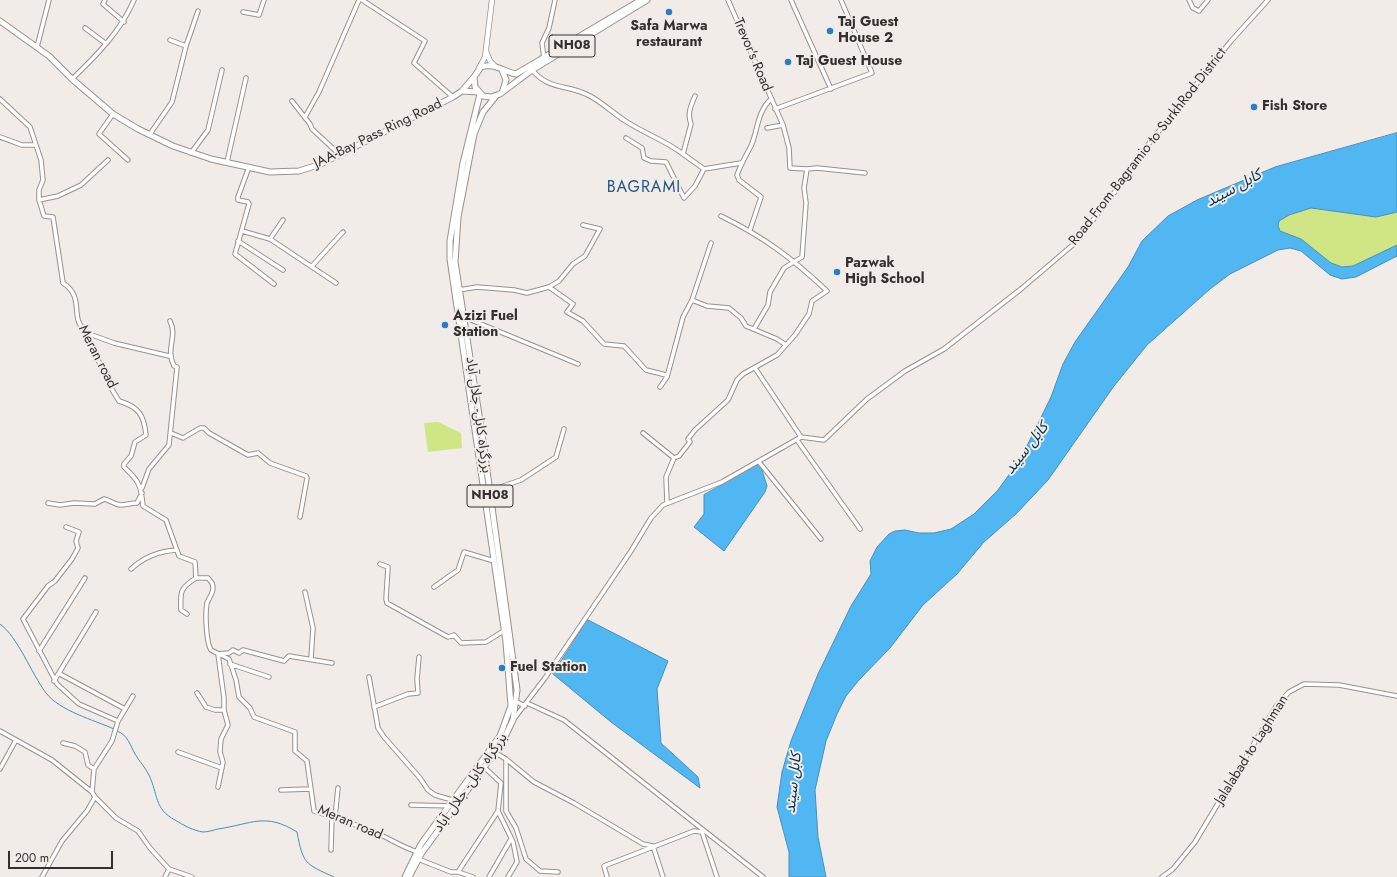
<!DOCTYPE html>
<html>
<head>
<meta charset="utf-8">
<style>
	body { margin:0 }
	#map { position:relative; width:1397px; height:877px; overflow:hidden; background:#f2ece9; font-family:Jost,sans-serif }
	canvas { display:block }
	.scale { position:absolute; left:8px; top:851px; width:105px; height:18px; box-sizing:border-box; border:2px solid #33302f; border-top:0; padding-left:5px; font-size:12px; line-height:14px; white-space:nowrap; color:#33302f; -webkit-text-stroke:3px #f2ece9; paint-order:stroke }
</style>
</head>
<body>
<div id="map">
<canvas width="1397" height="877"></canvas>
<div class="scale">200 m</div>
</div>
<script>
const g = document.querySelector('canvas').getContext('2d');
g.lineJoin = 'round';
function fillPath(path, color) { g.fillStyle = color; g.fill(path, 'evenodd'); }
function stroke(path, color, width, dash) { g.strokeStyle = color; g.lineWidth = width; g.lineCap = dash ? 'butt' : 'round'; g.setLineDash(dash || []); g.stroke(path); }
function label(font, color, halo, rows, align = 'center') {
  g.font = font + ' Jost,"Noto Sans Arabic",sans-serif'; g.lineWidth = 4; g.setLineDash([]); g.textBaseline = 'middle'; g.strokeStyle = halo; g.fillStyle = color; for (const [text, x, y, turn = 0] of rows) {
    g.save(); g.translate(x, y); g.rotate((+turn || 0) * Math.PI / 180); g.textAlign = isNaN(turn) ? turn : align; if (halo) g.strokeText(text, 0, 0); g.fillText(text, 0, 0); g.restore();
  }
}
fillPath(new Path2D(`
	M1311 208 1376 217 1397 212V245L1353 266 1342 267 1331 263 1301 239 1280 231 1278 226 1279 221 1289 215Z
	M438 422 461 433 462 448 428 452 424 423Z`), '#d0e684');
const water = new Path2D(`
	M1397 133V212L1376 217 1311 208 1289 215 1279 221 1278 226 1280 231 1301 239 1331 263 1342 267 1353 266 1397 245V256L1356 277 1342 279 1330 275 1301 251 1290 248 1278 250 1230 274 1210 289 1147 345 1114 386 1048 480 1017 513 984 542 957 574 923 605 890 648 859 680 846 696 837 714 826 741 815 790 818 837 826 877H789V852L777 807 782 772 791 741 818 674 851 606 871 574 870 561 877 547 889 534 895 531 905 530 919 533H934L951 529 974 514 998 490 1021 458 1051 397 1063 364 1075 342 1128 267 1142 241 1168 216 1197 200 1275 167Z
	M760 464 767 486 765 492 724 551 694 527 704 514V495Z
	M588 620 668 661 657 689 661 743 698 777 700 788 611 722 553 674Z`);
fillPath(water, '#51b7f3');
stroke(water, '#488eb8', 1);
stroke(new Path2D(`
	M0 624C18 637 31 673 46 693 60 711 94 720 114 729
	M117 731C128 735 130 745 135 754 139 761 145 767 149 775 158 794 154 809 175 820 183 825 194 831 203 832 208 832 214 830 218 829 252 824 265 812 297 832 303 864 305 864 334 877`), '#488eb8', 1);
const minor = new Path2D(`
	M105 0 103 4 124 22
	M362 0 425 41 414 63 453 97
	M728 0 783 125 789 148 790 168 807 169 804 188 806 203 802 257 784 268 770 292 768 305 754 329
	M791 0 831 89
	M1189 0 1193 8 1199 11 1208 0
	M243 12 259 15 264 0
	M85 28 105 43
	M170 40 186 46
	M37 47 49 0
	M544 58 542 43 549 28 555 0
	M532 70C550 91 568 84 590 96 603 103 614 114 627 122 646 134 666 141 683 154
	M72 79C96 56 121 31 134 0
	M695 96C691 105 687 114 691 124L683 154 704 169 741 163
	M0 99 30 127 41 160 43 180 39 190V200L44 216 53 217 63 283C85 297 70 318 84 329L100 364 107 373 108 383 119 401C139 407 144 415 146 435L135 442 131 456 124 464V467C139 481 141 485 143 506L166 520 179 556 195 562 196 578H208L212 583C215 591 210 596 207 603 205 613 206 642 211 650L229 659 236 680 239 697 250 708 254 717 295 732V751L307 761 314 811C336 818 358 825 379 834 392 840 404 848 418 852
	M292 101 310 124 312 129 340 155
	M775 109 872 73 841 0
	M113 114 99 134 128 160
	M305 117 319 92 359 0
	M767 128 783 125
	M150 134 172 102 186 46 198 11
	M0 137 22 145H36
	M626 138 642 148 644 158 651 161 666 162 684 198 695 186 704 169
	M191 153 208 130 222 70
	M227 162 246 78
	M249 167 238 197V200L248 202 249 204 235 254 274 284
	M807 169 817 168 865 173
	M39 200 58 196 81 185 108 160
	M750 230 761 197 739 180 737 175C741 164 746 155 751 146 758 130 757 112 771 99
	M242 231 270 239 336 283
	M270 239 283 220
	M238 241 283 270
	M312 266 343 232
	M549 287 573 304 567 312 583 321 604 344 624 346 646 370 666 375
	M459 290 477 287 514 290 527 293 549 287 559 281 573 264 585 256 600 229 583 225
	M692 300 707 306 729 308 741 318 746 326 777 339 786 345
	M464 317 578 364
	M84 332 114 343 169 356
	M755 368 801 437
	M660 387 667 377 683 317 692 300 711 243
	M171 433 183 438 200 428H204L209 433 248 455 258 453 270 463 306 476 307 478 300 517
	M643 433 674 458 666 477 667 503
	M797 440 860 529
	M674 458 679 456 690 442 688 439 695 430 728 400 737 380 743 374 777 355 795 335 809 314 812 301 827 291C792 258 764 237 721 216
	M759 462 821 539
	M142 488 149 469 169 445 177 367 174 366C165 348 178 337 170 321
	M489 491 521 480 556 457 564 429
	M48 503 60 505 74 503 95 504 104 499C109 500 114 504 120 505 126 505 131 503 137 503L142 493
	M66 527 79 532 76 541 78 548 72 559 55 581 48 586 23 619 57 684 79 704 118 721
	M380 564 388 567 386 599 387 603 448 637 454 635 461 643 486 642 505 630
	M131 569C144 557 160 551 177 550
	M434 587 458 570 464 552 494 561
	M305 592 313 628 311 658
	M187 614 181 610C180 592 180 588 196 578
	M39 651 85 578
	M230 664 269 677
	M60 674 125 709
	M369 677 378 728 384 737 420 778 428 790 435 795 459 802
	M54 681 96 612
	M197 693 206 707 215 710H224
	M517 702 525 706
	M527 703 564 720 763 877
	M374 707 408 694 418 693 417 679 419 657
	M513 720 545 678 631 551 651 518 663 505 722 482 801 437 824 440 867 399 905 371 944 349 1021 289 1075 243 1114 193 1143 151 1231 41 1268 0
	M0 731 52 760 92 792 95 797
	M63 743 75 746 85 752 88 765 94 769
	M178 752 222 768
	M494 752 506 759 534 782 574 803 643 844 653 846 663 877
	M506 759V811L516 828 526 859 540 871 558 872
	M484 767 501 783 498 811 513 842 517 862 508 877
	M0 769 16 740
	M218 787 223 762 220 752 221 739 228 725 224 710V698L218 654 229 653 233 650 239 653 243 650 284 661 289 656 332 663
	M281 790 310 789
	M92 792 94 769 112 741 118 721 133 696
	M411 805 456 806
	M335 817 338 788
	M331 850 332 817
	M418 859 451 872H458L473 877
	M458 872 498 811
	M42 877 62 841 87 811 95 797 116 818 138 831 150 848 169 869 192 877
	M165 877 169 869
	M489 877 511 839
	M607 877 604 866 694 831 702 832 717 877
	M1162 877 1173 869 1195 842 1277 705 1289 692 1304 684 1339 685 1397 696`);
const major = new Path2D(`
	M486 51 490 61 494 65
	M479 68 485 57 492 0`);
const highway = new Path2D(`
	M641 0 516 74C504 72 494 62 481 67L474 77 475 87 483 96 491 97 500 94 532 70 647 0
	M0 21 49 56 72 79 113 114 138 129 173 146 211 159 270 172 299 171 321 164 453 97 462 91 474 77
	M502 70 506 80 503 90
	M462 91 478 92
	M405 877 421 844 500 736 511 706 506 642 450 259V241L463 163 480 94
	M409 877 421 854 503 741 513 720 517 690 482 434 455 262 458 217 474 134 483 112 496 96`);
stroke(minor, '#97918f', 5.5);
stroke(major, '#97918f', 6);
stroke(highway, '#97918f', 7);
stroke(minor, '#fff', 3.5);
stroke(major, '#fff', 4.5);
stroke(highway, '#fff', 5);
for (const [x, y, r, color] of [
	[669,12,4,"#287ccb"],
	[830,31,4,"#287ccb"],
	[788,62,4,"#287ccb"],
	[1254,107,4,"#287ccb"],
	[837,272,4,"#287ccb"],
	[445,325,4,"#287ccb"],
	[502,668,4,"#287ccb"]
]) { const dot = new Path2D(); dot.arc(x, y, r, 0, 2 * Math.PI); g.fillStyle = color; g.fill(dot); stroke(dot, '#f2ece9', 1.5); }
for (const [x, y, w] of [
	[572,46,46],
	[490,496,46]
]) { const box = new Path2D(); box.roundRect(x - w / 2, y - 11, w, 22, 3); g.fillStyle = '#f2ece9'; g.fill(box); stroke(box, '#33302f', 1); }
label('bold 13px', '#33302f', null, [
	["NH08",572,46],
	["NH08",490,496]
]);
label('bold 14px', '#33302f', '#f2ece9', [
	["Taj Guest",838,23],
	["House 2",838,39],
	["Safa Marwa",669,27,"center"],
	["restaurant",669,43,"center"],
	["Taj Guest House",796,62],
	["Fish Store",1262,107],
	["Pazwak",845,264],
	["High School",845,280],
	["Azizi Fuel",453,317],
	["Station",453,333],
	["Fuel Station",510,668]
], 'left');
label('14px', '#33302f', '#f2ece9', [
	["Trevor's Road",752,55,67],
	["JAA-Bay Pass Ring Road",378,134,-26],
	["Road From Bagramio to SurkhRod District",1148,147,-52],
	["Meran road",97,357,63],
	["بزرگراه کابل- جلال آباد",478,415,82],
	["Jalalabad to Laghman",1252,750,-58],
	["بزرگراه کابل- جلال آباد",471,783,-55],
	["Meran road",350,823,23]
]);
label('italic 15px', '#023048', '#f2ece9', [
	["کابل سيند",1234,189,-29],
	["کابل سيند",1027,449,-52],
	["کابل سيند",794,783,-84]
]);
g.letterSpacing = '1px';
label('16px', '#23578a', '#f2ece9', [
	["BAGRAMI",644,188]
]);
g.letterSpacing = '0px';
</script>
</body>
</html>
